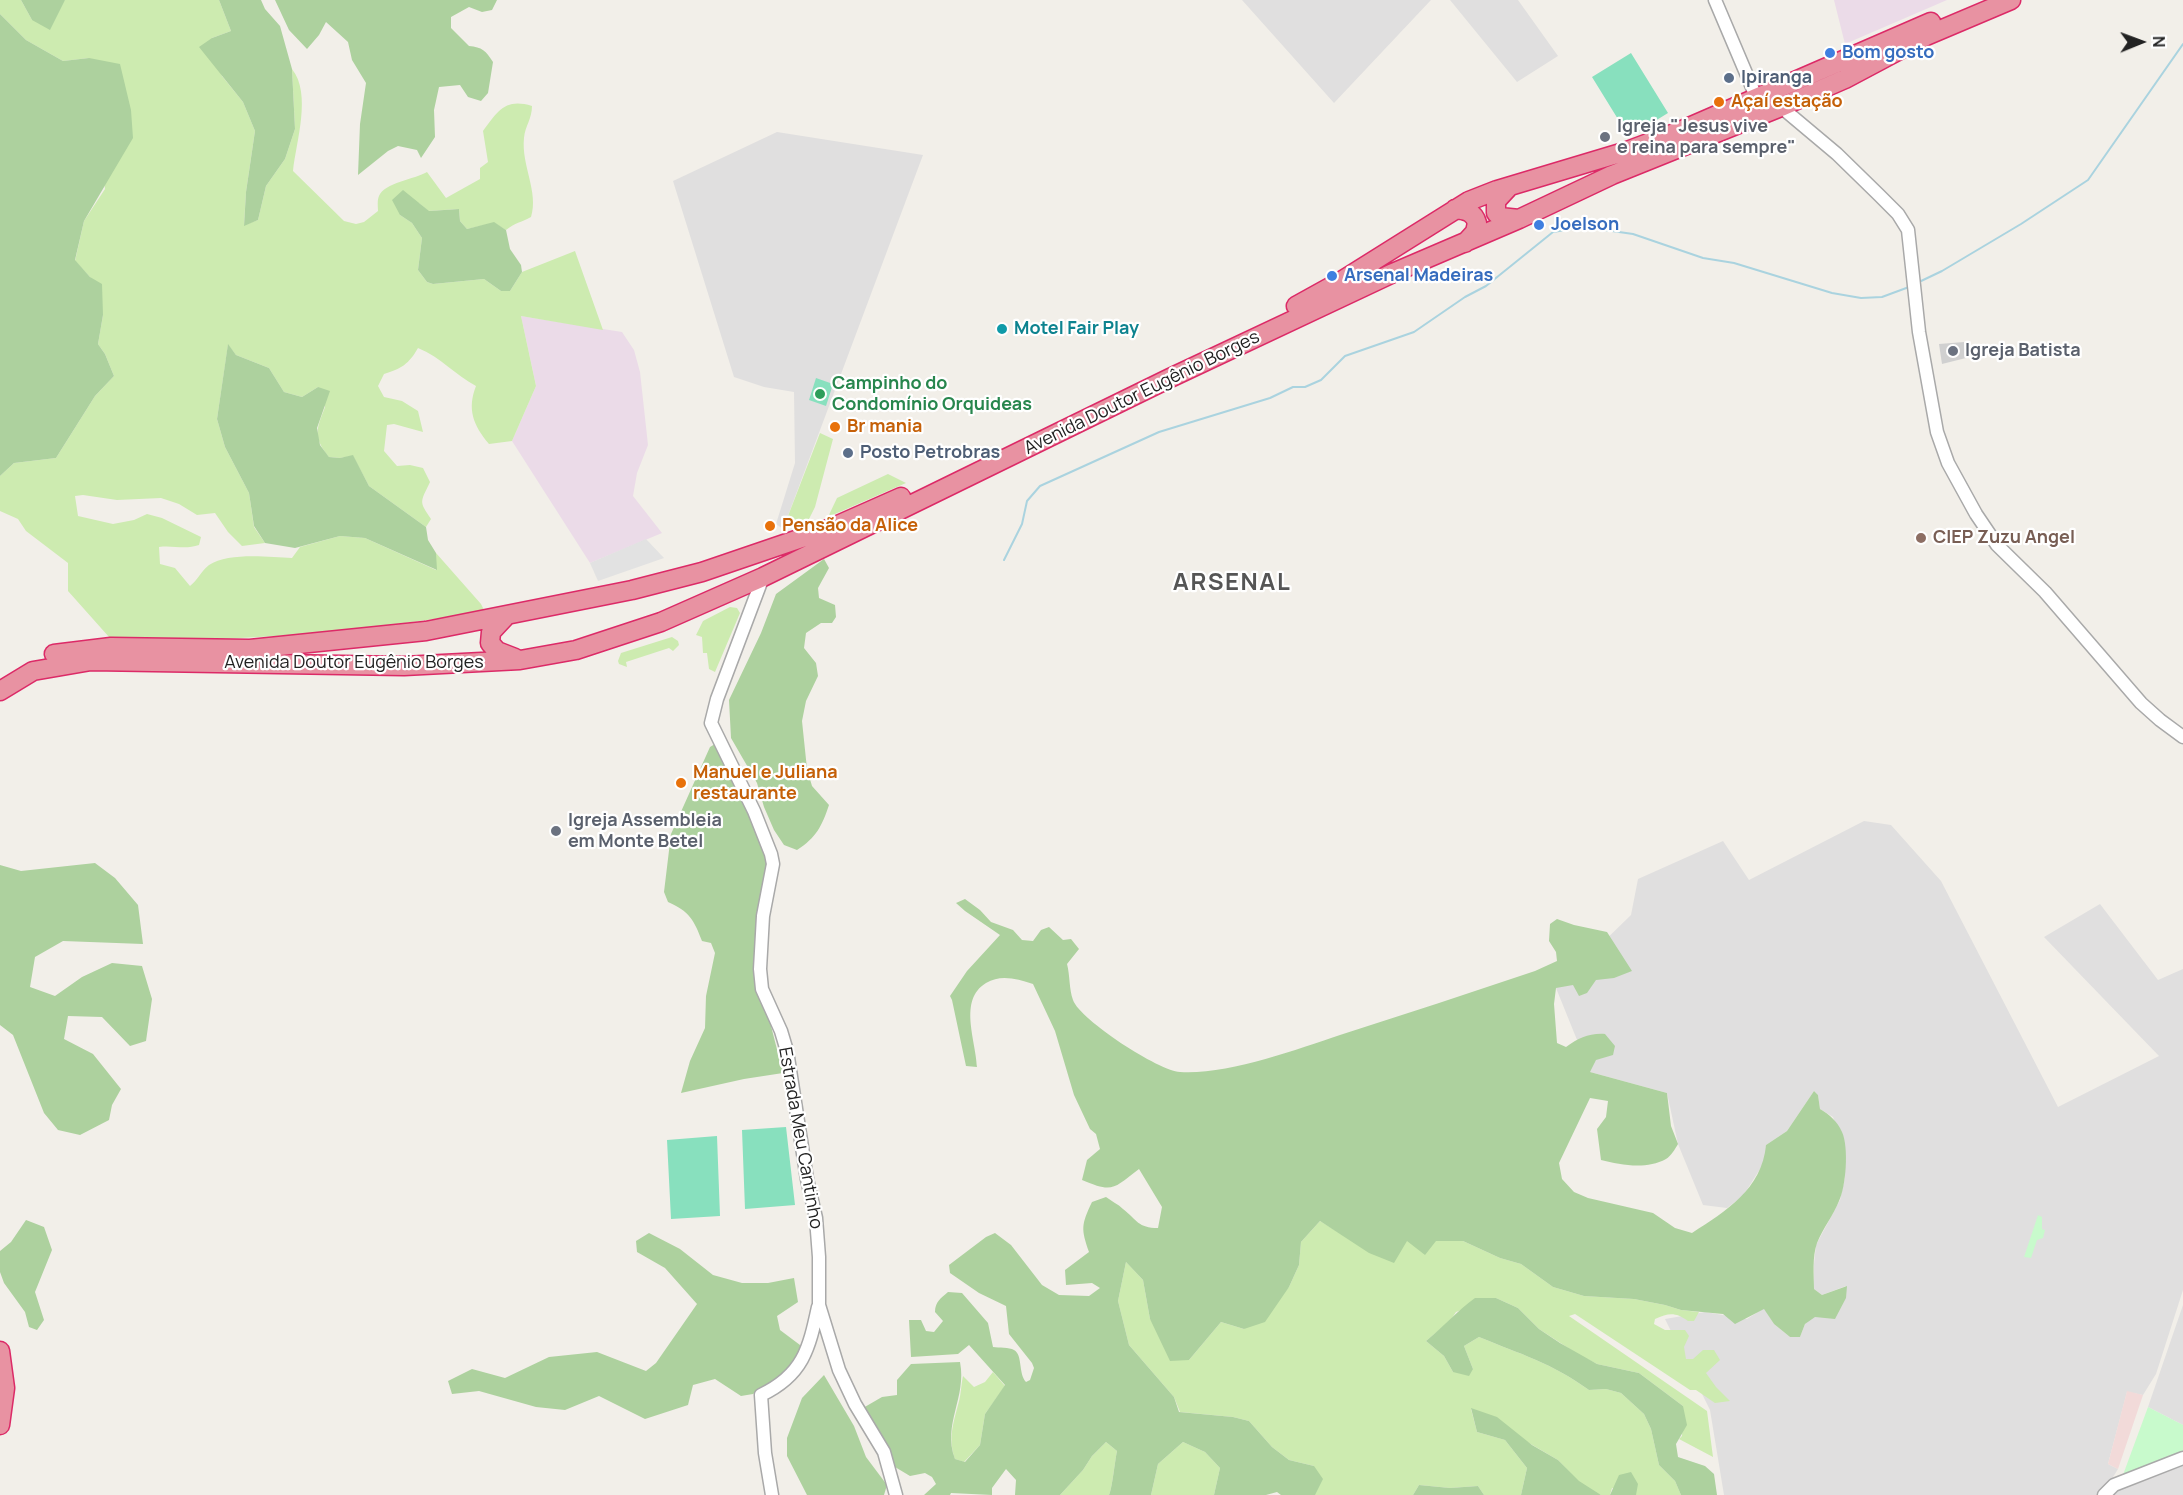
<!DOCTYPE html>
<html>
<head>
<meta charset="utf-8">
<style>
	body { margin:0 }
	#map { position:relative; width:2183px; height:1495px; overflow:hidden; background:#f2efe9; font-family:Manrope,sans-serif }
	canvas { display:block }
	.north { position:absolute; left:2111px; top:12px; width:60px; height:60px; -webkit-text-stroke:4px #fff; paint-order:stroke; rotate:89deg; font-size:16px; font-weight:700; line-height:24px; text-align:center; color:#222 }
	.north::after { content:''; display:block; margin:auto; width:21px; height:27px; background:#222; clip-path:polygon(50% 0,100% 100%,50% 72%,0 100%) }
</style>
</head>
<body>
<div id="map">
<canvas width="2183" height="1495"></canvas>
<div class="north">N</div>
</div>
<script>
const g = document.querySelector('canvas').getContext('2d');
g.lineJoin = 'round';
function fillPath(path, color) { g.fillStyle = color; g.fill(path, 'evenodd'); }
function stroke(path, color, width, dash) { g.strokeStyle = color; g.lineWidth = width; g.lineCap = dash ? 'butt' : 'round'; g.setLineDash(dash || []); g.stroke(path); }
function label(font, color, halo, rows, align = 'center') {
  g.font = font + ' Manrope,sans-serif'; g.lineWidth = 4.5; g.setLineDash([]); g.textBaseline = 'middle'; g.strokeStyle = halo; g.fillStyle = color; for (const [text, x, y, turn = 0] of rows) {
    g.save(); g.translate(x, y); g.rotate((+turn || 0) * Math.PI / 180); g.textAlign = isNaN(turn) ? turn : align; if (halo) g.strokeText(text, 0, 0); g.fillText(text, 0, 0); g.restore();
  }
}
fillPath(new Path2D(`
	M1242 0H1431L1334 103Z
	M1450 0H1518L1558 56 1517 82Z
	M777 132 923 155 783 529 776 524 795 463 794 392 764 387 734 377 673 181Z
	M1864 821 1891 825 1941 881 2058 1107 2159 1056 2044 937 2100 904 2158 980 2183 969V1290L2156 1374 2143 1395 2127 1392 2108 1464 2118 1469 2102 1495H1724L1710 1410 1665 1319 1705 1312 1747 1319 1764 1308 1774 1324 1790 1337H1800L1805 1324 1846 1286 1822 1295 1814 1289V1264L1816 1245 1840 1200 1845 1177V1152L1833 1117 1820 1109 1818 1095 1814 1091 1787 1131 1766 1145 1765 1161 1743 1196 1727 1208 1703 1205 1678 1144 1667 1093 1590 1072 1556 988 1631 915 1638 879 1723 841 1749 880Z
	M2183 1305V1425L2148 1407Z
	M2183 1457V1495H2112L2119 1483Z`), '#e0dfdf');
fillPath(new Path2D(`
	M2127 1391 2143 1395 2118 1469 2108 1464Z`), '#f2dad9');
fillPath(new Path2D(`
	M1834 0H1947L1845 44Z
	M521 316 622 332 634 350 640 372 648 445 637 473 633 496 662 533 590 563 512 441 536 386Z`), '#ebdbe8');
fillPath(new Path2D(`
	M1964 342 1966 358 1942 364 1939 344Z`), '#d0d0d0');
fillPath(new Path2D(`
	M0 0H21L32 20 65 0H219L231 31 212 38 222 76 243 102 255 131 246 192 244 225 258 220 266 186 285 159 295 129 292 69C312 94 296 142 293 171L344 221 356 224 364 222 378 211C378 207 377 200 379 196 384 183 415 179 427 172L446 198 480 179V168L488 162 483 131C498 111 505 98 532 106 532 119 525 126 524 138 521 165 539 192 531 217 520 223 516 222 506 230L494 223 467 229 460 221 459 209 428 211 419 203 400 215 412 223 422 238 418 270 427 282 433 284 484 279 501 291H510L522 272 575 251 603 330 521 316 536 386 512 441 489 444C473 425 467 409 476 386 455 375 442 358 418 348 409 364 401 369 384 374L378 386 384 397 402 401 418 411 423 432 394 424 387 425 384 451 397 466 410 465 423 468 430 482C420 503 419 501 431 519L426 527 369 486 353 456 340 458 329 457C313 437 316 430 325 407L318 387 302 397 284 392 269 368 236 355 228 345 217 419 225 447 249 493 254 527 265 543 242 546 228 532 215 513 197 515 179 504 161 498 117 500 83 495 75 496 78 516 113 524 134 520 147 514 162 518 201 537 199 545C185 550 173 545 159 547L160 564 175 568 190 586C198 580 201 571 209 565 228 552 269 557 292 558L300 547 340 536 365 538 436 570V553L481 604 485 612 332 633 203 640 109 637 68 591V563L26 531 18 519 0 511V476L14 463 56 458 95 396 114 376 105 354 98 344 103 315 90 277 75 261 84 221 105 189 89 58 63 61 26 40 0 14Z
	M820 433 833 439 815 507 808 521 793 527 788 524 783 529Z
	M888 474 906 483 828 517 837 498Z
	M730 607 737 608 740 613 715 672 709 669 707 653H703L702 637 696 635 703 621Z
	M672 637 678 641 679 645 673 651 669 648 626 662 627 667 619 664 618 661 621 653Z
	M1320 1221 1343 1235 1407 1241H1463L1500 1258 1521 1264 1553 1287 1584 1296 1634 1299 1665 1305 1681 1310 1699 1312 1694 1321H1688C1675 1312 1669 1313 1655 1319L1654 1324 1665 1330H1685L1689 1336 1684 1347 1686 1359H1693L1703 1350H1714L1720 1360 1706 1373 1716 1387 1730 1401 1715 1403 1696 1390H1690L1575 1314 1569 1316 1707 1411 1713 1457 1679 1439 1682 1436 1683 1406 1639 1373 1597 1364 1579 1355 1539 1329 1518 1308 1496 1298 1456 1312 1450 1321 1426 1341 1444 1356 1453 1372 1473 1369 1464 1346 1479 1337C1520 1354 1552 1363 1589 1390L1606 1389 1621 1393 1644 1414 1651 1429 1659 1465 1675 1481 1681 1495H1636L1612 1488 1610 1495H1601L1591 1491 1578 1481 1558 1460 1471 1409 1477 1432 1505 1440 1527 1468 1521 1495H1484L1478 1486 1450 1488 1419 1485 1413 1495H1314V1466L1289 1460 1272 1447 1249 1421 1233 1417 1180 1412 1174 1397 1129 1345 1118 1301 1126 1262 1143 1280 1150 1319 1189 1360 1221 1322 1244 1329 1289 1287 1299 1265 1301 1242Z
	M993 1372 1005 1386 985 1414 980 1445 964 1462 955 1459C948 1439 953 1424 958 1405 961 1396 961 1385 963 1376L974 1387 985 1382Z
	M1106 1442 1117 1451C1115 1460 1112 1490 1109 1495H1060L1083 1470 1092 1456Z
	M1183 1442 1205 1452 1220 1468 1214 1495H1151L1158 1464Z`), '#cdebb0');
fillPath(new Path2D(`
	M21 0H65L50 30 32 20Z
	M219 0H261L265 9 280 26 292 69 295 129 285 159 266 186 258 220 244 226 246 192 255 131 243 102 199 47 212 38 231 31Z
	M275 0H497L492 10 482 12 469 7 451 17V28L469 46C482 47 486 51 493 62L488 93 481 101 468 97 460 85 439 87 434 110 435 137 421 158 417 150 398 146 388 151 358 175 360 124 366 83 352 60 348 42 326 22 319 35 307 49 289 30Z
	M0 14 26 40 63 61 89 58 120 64 131 110 133 138 84 221 75 260 90 277 102 284 103 315 98 344 105 354 114 376 95 396 56 458 14 463 0 476Z
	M403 190 429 211 459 209 460 221 467 229 494 222 506 230 510 249 521 265 522 272 510 291H501L484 279 433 284 427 282 418 270 422 238 412 223 400 215 392 200Z
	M228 344 236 355 269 368 284 392 302 397 318 387 330 391 317 428 320 445 329 457 340 458 353 455 369 486 426 527 428 540 436 553 437 570 365 538 340 536 295 548 265 543 254 526 249 493 225 447 217 419Z
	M824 559 829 568 818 588 819 598 835 605 836 617 832 623H821L806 633 804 648 816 663 818 676 806 701 802 721 807 769 812 786 829 805C822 826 816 838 797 850L784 845 774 830 764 807 757 783 731 738 729 700 761 633 776 594Z
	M715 744 762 835 768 865 758 990 770 1022 783 1073 744 1079 681 1093 690 1061 705 1028 706 996 715 953 711 943 702 941C694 920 689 911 668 902L664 892 671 834 710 747Z
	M95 863 115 878 138 905 143 944 63 941 35 957 30 987 55 996 82 977 112 963 142 966 152 999 146 1041 130 1046 102 1017 68 1016 64 1039 93 1054 121 1089 112 1105 109 1120 80 1135 58 1130 44 1113 13 1035 0 1025V865L21 871Z
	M965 899 980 910 991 922 1013 930 1022 940 1033 941 1041 930 1049 927 1063 940 1071 939 1079 949 1067 964C1070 975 1069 989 1073 1000 1080 1020 1159 1071 1180 1072 1227 1075 1295 1050 1340 1035 1405 1014 1470 993 1535 971L1557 961 1556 952 1549 941 1550 924 1557 919 1574 925 1607 932 1632 971 1614 978 1596 980 1587 993 1579 996 1573 985 1556 988 1554 1004 1557 1043 1566 1047C1579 1038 1589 1033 1605 1034L1615 1046 1613 1055 1596 1060 1590 1072 1667 1093 1671 1126 1678 1144C1675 1149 1671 1156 1666 1159 1646 1170 1621 1165 1601 1160L1597 1129 1606 1117 1608 1101 1590 1098 1559 1163 1562 1179 1574 1192 1588 1198 1653 1213 1675 1228 1692 1233C1726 1211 1762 1189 1766 1145L1787 1131 1814 1091 1818 1095 1820 1109C1830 1115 1837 1121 1842 1132 1849 1147 1846 1187 1839 1201 1833 1216 1823 1228 1817 1243 1812 1257 1814 1275 1814 1289L1822 1295 1847 1286 1846 1298 1835 1319 1815 1317 1805 1324 1800 1337H1790L1774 1324 1764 1309 1735 1324 1723 1314 1681 1310 1665 1305 1634 1299 1584 1296 1553 1287 1521 1264 1500 1258 1463 1241H1436L1425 1255 1407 1241 1394 1263 1369 1253 1320 1221 1301 1242 1299 1265 1289 1287 1265 1322 1244 1329 1221 1322 1189 1360 1170 1361 1150 1319 1143 1280 1126 1262 1118 1301 1129 1345 1174 1397 1179 1412 1233 1417 1249 1421 1272 1447 1289 1460 1314 1466 1323 1479 1315 1495H1281L1277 1492 1266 1495H1214L1220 1468 1205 1452 1183 1442 1158 1464 1151 1495H1109C1112 1490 1115 1460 1117 1451L1106 1442 1092 1456 1083 1470 1060 1495H1015L1016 1480 1006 1469 992 1488V1495L951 1493 950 1495H924L936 1484 932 1477 925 1473 910 1476 895 1467 867 1422 863 1408 882 1397 897 1395V1380L911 1364 960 1362C967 1398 942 1424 955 1459L965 1462 980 1445 985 1414 1005 1385 969 1345 958 1354 911 1357 909 1320H921L926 1331 934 1332 943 1321 935 1312C935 1302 941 1298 948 1292L962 1293 988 1323 993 1347C999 1348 1009 1347 1014 1350 1023 1355 1018 1373 1026 1382L1030 1380 1034 1368 1032 1363 1009 1334 1006 1306 979 1293 950 1273 949 1265 986 1237 995 1233 1011 1245 1042 1285 1059 1295 1089 1296 1100 1288 1092 1283 1066 1285 1065 1270 1089 1252C1081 1229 1081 1225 1092 1202L1106 1197C1111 1201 1118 1204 1123 1209 1137 1220 1138 1228 1158 1228L1162 1207 1139 1169C1113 1189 1113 1193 1082 1180L1087 1160 1100 1149 1096 1134 1090 1129 1074 1095 1055 1031 1033 984C1017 979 1001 974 986 983 958 1000 976 1040 977 1067L966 1066 952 1000 950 996 967 971 1000 935 965 911 956 903Z
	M26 1220 44 1227 52 1250 35 1292 44 1320 37 1330 29 1327 25 1312 4 1283 0 1272V1251L11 1242Z
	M649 1233 680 1249 713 1275 742 1283H768L794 1278 798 1302 777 1316 780 1330 800 1345 802 1351 784 1375 753 1394 741 1396 715 1379 693 1385 688 1405 645 1419 599 1396 565 1410 536 1407 479 1391 452 1394 448 1381 472 1369 505 1378 549 1357 597 1352 646 1371 656 1363 697 1304 665 1268 637 1252 636 1241Z
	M1475 1298H1496L1518 1308 1539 1329 1560 1343 1597 1364 1639 1373 1683 1406 1687 1425 1676 1444 1678 1457 1705 1466 1714 1474 1717 1495H1681L1675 1481 1659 1465 1651 1429 1644 1414 1621 1393 1606 1389 1589 1390C1552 1363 1520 1354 1479 1337L1464 1346 1473 1369 1469 1376 1453 1372 1444 1356 1426 1341C1443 1327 1457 1311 1475 1298Z
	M824 1375 854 1426 866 1457 887 1485 884 1495H807L787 1456V1438L802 1398Z
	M1471 1408 1497 1417 1532 1445 1558 1460 1579 1481 1601 1495H1521L1527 1468 1505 1440 1477 1432Z
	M1631 1472 1638 1484 1636 1495H1610L1619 1475Z
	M1419 1485 1450 1488 1478 1486 1484 1495H1413Z`), '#add19e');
fillPath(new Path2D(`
	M2038 1215 2042 1217V1229L2045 1230 2043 1238 2037 1240 2031 1258 2024 1257Z
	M2148 1407 2183 1425V1457L2120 1483Z`), '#c8facc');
fillPath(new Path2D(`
	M1631 53 1668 113 1629 137 1592 77Z
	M816 378 833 384 826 406 809 400Z
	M786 1127 795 1205 745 1209 742 1130Z
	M717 1136 720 1216 671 1219 667 1140Z`), '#88e0be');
fillPath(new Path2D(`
	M646 539 664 558 598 581 590 563Z`), '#e2e2e2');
stroke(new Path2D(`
	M1919 282 1942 271 2021 224 2088 180 2183 44
	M1004 560 1022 524 1027 501 1040 486 1159 432 1270 398 1293 387H1305L1321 380 1345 356 1414 332 1465 297 1486 286 1553 232 1584 227 1633 234 1703 258 1734 263 1832 293 1861 298 1882 297 1909 287`), '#aad3df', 2);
const minor = new Path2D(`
	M1715 0 1757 99
	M1781 107 1837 154 1879 195 1898 214 1908 230 1919 332 1937 432 1948 463 1976 514 1997 545 2045 592 2141 703 2160 720 2183 737
	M763 577 717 699 711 723 754 811 771 854 773 864 763 916 760 969 762 989 781 1031 787 1051 807 1179 816 1218 819 1257V1305L839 1370 855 1404 884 1452 896 1495
	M772 1495 765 1453 761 1395C803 1375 809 1349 818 1307
	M2104 1495 2114 1485 2183 1458`);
const highway = new Path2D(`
	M1509 187 1496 201V213L1500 217 1519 219
	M1455 209C1466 210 1474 212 1477 223L1475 232 1465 243
	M1296 306 1343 280 1469 201 1497 190 1627 151 1680 131 1931 22
	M506 616 491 632 490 643 497 651 515 658
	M54 654 111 647 250 649 426 631 632 590 702 572 831 528 901 497
	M0 691 33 671 91 661 404 666 520 660 576 650 661 622 763 577 1170 378 1393 273 1519 219 1612 175 1781 107 1845 79 1926 36 2011 0
	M0 1351 5 1388 0 1425`);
stroke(minor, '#a9a9a9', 15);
stroke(highway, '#dc2a67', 21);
stroke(minor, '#fff', 12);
stroke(highway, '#e892a2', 18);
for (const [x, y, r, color] of [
	[1830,53,6,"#3f7fe0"],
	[1729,78,6,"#5c6f8a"],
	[1719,102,6,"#e8710a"],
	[1605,137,6,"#6b7280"],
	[1539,225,6,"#3f7fe0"],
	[1332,276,6,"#3f7fe0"],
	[1002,329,6,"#0f9aa8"],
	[1953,351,6,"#6b7280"],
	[820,394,6,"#2e9e5b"],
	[835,427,6,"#e8710a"],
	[848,453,6,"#5c6f8a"],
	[770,526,6,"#e8710a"],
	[1921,538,6,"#8d6e63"],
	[681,783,6,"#e8710a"],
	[556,831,6,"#6b7280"]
]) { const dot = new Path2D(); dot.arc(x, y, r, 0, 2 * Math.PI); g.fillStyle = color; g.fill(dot); stroke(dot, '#fff', 2); }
label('bold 18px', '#366cbe', '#fff', [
	["Bom gosto",1842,53],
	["Joelson",1551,225],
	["Arsenal Madeiras",1344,276]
], 'left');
label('bold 18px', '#4e5e75', '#fff', [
	["Ipiranga",1741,78],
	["Posto Petrobras",860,453]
], 'left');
label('bold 18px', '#c56008', '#fff', [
	["Açaí estação",1731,102],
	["Br mania",847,427],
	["Pensão da Alice",782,526],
	["Manuel e Juliana",693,773],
	["restaurante",693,794]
], 'left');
label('bold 18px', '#5b616d', '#fff', [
	["Igreja \"Jesus vive",1617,127],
	["e reina para sempre\"",1617,148],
	["Igreja Batista",1965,351],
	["Igreja Assembleia",568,821],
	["em Monte Betel",568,842]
], 'left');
label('bold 18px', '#0d838f', '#fff', [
	["Motel Fair Play",1014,329]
], 'left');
label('bold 18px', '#27864d', '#fff', [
	["Campinho do",832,384],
	["Condomínio Orquideas",832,405]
], 'left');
label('18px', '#222', '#fff', [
	["Avenida Doutor Eugênio Borges",1142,393,-26],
	["Avenida Doutor Eugênio Borges",354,663],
	["Estrada Meu Cantinho",800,1138,80]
]);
label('bold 18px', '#785e54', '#fff', [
	["CIEP Zuzu Angel",1933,538]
], 'left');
g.letterSpacing = '1.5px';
label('bold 24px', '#555', '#fff', [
	["ARSENAL",1232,583]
]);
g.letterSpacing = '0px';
</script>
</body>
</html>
